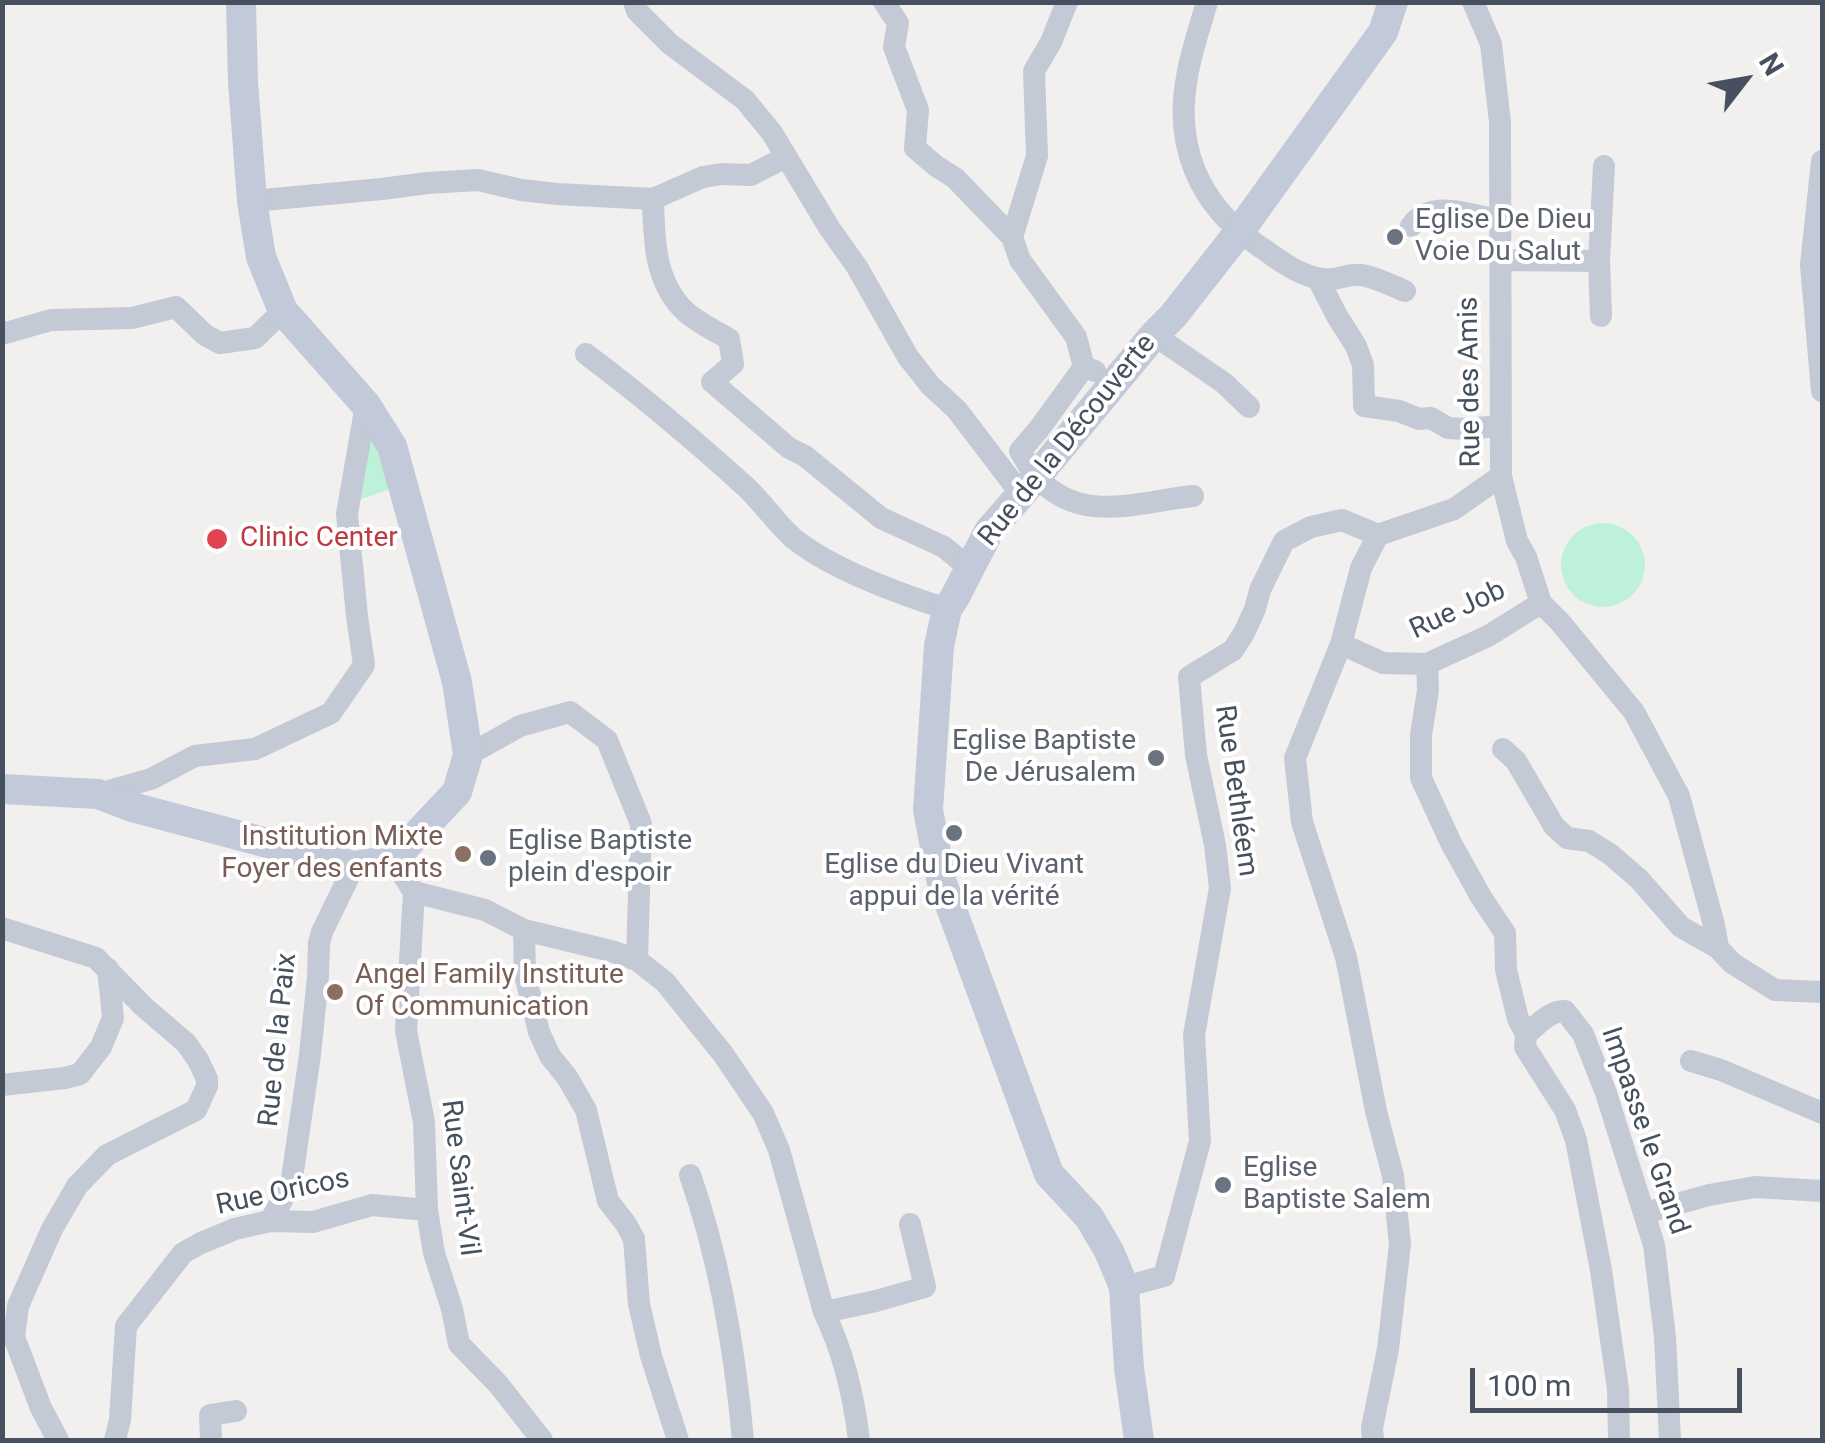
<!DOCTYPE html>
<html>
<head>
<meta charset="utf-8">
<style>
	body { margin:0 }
	#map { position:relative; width:1825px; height:1443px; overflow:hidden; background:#f2f0ef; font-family:Roboto,sans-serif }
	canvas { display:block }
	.frame { position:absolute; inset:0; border:5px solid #47505e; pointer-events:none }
	.north { position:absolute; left:1695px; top:30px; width:100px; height:100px; -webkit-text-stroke:8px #fff; paint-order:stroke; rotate:59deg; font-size:28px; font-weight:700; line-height:40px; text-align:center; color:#47505e }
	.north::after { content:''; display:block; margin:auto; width:35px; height:45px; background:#47505e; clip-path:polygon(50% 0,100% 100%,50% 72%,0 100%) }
	.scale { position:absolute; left:1470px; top:1368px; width:272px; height:45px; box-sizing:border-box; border:5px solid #47505e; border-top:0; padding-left:12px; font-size:30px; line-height:35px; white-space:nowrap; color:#47505e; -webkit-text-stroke:8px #fff; paint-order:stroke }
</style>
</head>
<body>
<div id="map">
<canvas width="1825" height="1443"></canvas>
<div class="frame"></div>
<div class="north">N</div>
<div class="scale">100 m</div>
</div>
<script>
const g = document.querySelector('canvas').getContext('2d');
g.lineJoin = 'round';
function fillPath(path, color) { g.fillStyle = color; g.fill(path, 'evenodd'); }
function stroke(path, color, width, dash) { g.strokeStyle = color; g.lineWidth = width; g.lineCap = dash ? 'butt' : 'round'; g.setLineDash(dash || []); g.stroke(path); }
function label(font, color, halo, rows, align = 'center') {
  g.font = font + ' Roboto,sans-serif'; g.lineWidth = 8; g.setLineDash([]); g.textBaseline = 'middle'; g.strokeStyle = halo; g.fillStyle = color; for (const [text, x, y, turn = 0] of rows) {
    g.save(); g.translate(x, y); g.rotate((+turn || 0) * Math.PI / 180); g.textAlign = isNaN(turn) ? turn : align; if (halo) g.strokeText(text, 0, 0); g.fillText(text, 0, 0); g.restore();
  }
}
fillPath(new Path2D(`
	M371 424 401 493 387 490 359 500Z
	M1561 565a42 42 0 1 1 84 0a42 42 0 1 1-84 0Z`), '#bdf1d9');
stroke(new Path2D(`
	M634 2 637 11 670 44 745 100 772 133 830 229 857 267 908 357 930 385 957 410 1021 494
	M884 2 898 23 894 47 918 110 915 148 936 166 955 178 1012 237
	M1067 2 1051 42 1034 71 1037 156 1012 237 1020 260 1076 337 1084 367
	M1207 2C1200 27 1191 52 1187 77 1174 146 1199 204 1256 244 1275 257 1293 272 1316 278 1335 283 1347 273 1361 275 1376 277 1392 286 1405 291
	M1473 2 1491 44 1500 122 1501 476 1517 541 1526 557 1541 603 1560 622 1634 712 1679 796 1714 925 1718 948 1732 963 1775 990 1822 992
	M1822 161 1811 265 1822 391
	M653 199 703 177 721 174 751 175 786 157
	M252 201 382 189 427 183 478 180 521 190 557 194 653 199C654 240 654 283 687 313 699 323 715 331 729 339L733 364 712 382 789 448 805 456 881 518 944 547 968 567
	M1411 226C1430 198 1472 215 1500 221
	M1500 260 1599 261 1604 166
	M1599 261 1601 316
	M1318 279 1337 316 1356 346 1363 365 1364 406 1399 411 1419 419 1431 418 1448 428 1465 429 1500 426
	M2 334 51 320 132 318 176 307 205 335 220 343 255 338 283 311
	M1154 335 1224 383 1249 407
	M586 354C642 396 694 440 746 487 763 503 776 523 793 538 831 569 900 594 947 609
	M1095 371 1084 367 1039 429 1020 451C1025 459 1030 470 1037 477 1080 525 1137 502 1193 496
	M1341 644 1383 663 1427 664 1488 636 1541 603
	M1427 664 1428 690 1421 735V778L1451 843 1481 897 1505 933 1506 970 1518 1019 1526 1034 1525 1047 1565 1110 1576 1140 1601 1270 1618 1389 1619 1440
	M1503 749 1516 761 1554 826 1567 838 1589 841 1610 854 1639 879 1681 927 1718 948
	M468 755 520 726 570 712 607 740 641 824 637 960
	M98 794 151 779 195 756 255 749 331 713 364 665 357 616 347 514 366 405
	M393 860 414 892 485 910 524 930 611 951 637 960 665 982 723 1054 763 1113 779 1150 824 1312C843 1351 854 1398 859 1440
	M414 892 406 1031 424 1122 427 1210 434 1253 452 1309 459 1344 498 1384 542 1440
	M2 928 96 958 144 1007 186 1043 198 1060 207 1079V1086L196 1110 107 1155 77 1186 52 1229 18 1306 14 1337 41 1408 58 1440
	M524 930 525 975 539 1032 550 1056 567 1077 586 1110 608 1201 626 1224 634 1239 639 1304 651 1356 678 1440
	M1526 1034C1538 1025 1550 1010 1565 1011L1583 1034 1606 1093 1654 1245 1665 1337 1670 1440
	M1691 1061 1721 1070 1822 1113
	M2 1085 65 1078 80 1074 101 1047 113 1018 108 969
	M690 1175C720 1260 735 1351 743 1440
	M1645 1213 1709 1195 1755 1187 1822 1191
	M270 1221 291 1185 310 1055 318 977 319 943 322 932 354 866
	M1124 1287 1164 1276 1200 1141 1194 1035 1220 888 1215 845 1196 755 1189 677 1233 650 1244 633 1255 609 1260 590 1284 541 1311 527 1342 520 1378 535 1454 509 1501 476
	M824 1312 876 1301 925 1287 910 1224
	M115 1440 120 1420 126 1326 183 1253 201 1243 235 1229 270 1221 313 1222 372 1205 427 1210
	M211 1440 210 1415 236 1411
	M1373 1440 1372 1428 1388 1349 1400 1244 1393 1176 1376 1111 1346 957 1302 822 1295 758 1341 644 1361 568 1378 535`), '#c3c9d5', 22);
stroke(new Path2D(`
	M2 789 98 794 132 807 354 866 393 860 457 792 468 755 457 682 392 446 366 405 283 311 261 257 252 201 243 82 241 2
	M1139 1440 1129 1368 1124 1287 1109 1251 1089 1217 1049 1174 942 883 928 810 939 646 947 609 955 597 989 531 1036 477 1154 335 1173 316 1239 232 1383 32 1393 2`), '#c2c9d9', 30);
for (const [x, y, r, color] of [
	[1395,237,10,"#6b7280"],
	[217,539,12,"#e0444e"],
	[1156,758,10,"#6b7280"],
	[954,833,10,"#6b7280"],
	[463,854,10,"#8d6e63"],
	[488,858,10,"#6b7280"],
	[335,992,10,"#8d6e63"],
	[1223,1185,10,"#6b7280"]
]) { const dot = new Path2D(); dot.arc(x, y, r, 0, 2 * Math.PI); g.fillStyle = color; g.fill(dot); stroke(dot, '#fff', 4); }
label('28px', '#5b616d', '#fff', [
	["Eglise De Dieu",1415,221],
	["Voie Du Salut",1415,253],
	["Eglise Baptiste",1136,742,"right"],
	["De Jérusalem",1136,774,"right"],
	["Eglise Baptiste",508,842],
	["plein d'espoir",508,874],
	["Eglise du Dieu Vivant",954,866,"center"],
	["appui de la vérité",954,898,"center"],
	["Eglise",1243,1169],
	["Baptiste Salem",1243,1201]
], 'left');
label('28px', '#47505e', '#fff', [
	["Rue des Amis",1471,382,-91],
	["Rue de la Découverte",1068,441,-51],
	["Rue Job",1458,611,-25],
	["Rue Bethléem",1235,791,82],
	["Rue de la Paix",279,1040,-84],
	["Impasse le Grand",1644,1131,71],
	["Rue Saint-Vil",459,1178,83],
	["Rue Oricos",283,1193,-12]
]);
label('28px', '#be3a42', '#fff', [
	["Clinic Center",240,539]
], 'left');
label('28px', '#785e54', '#fff', [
	["Institution Mixte",443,838],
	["Foyer des enfants",443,870],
	["Angel Family Institute",355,976,"left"],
	["Of Communication",355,1008,"left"]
], 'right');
</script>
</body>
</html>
